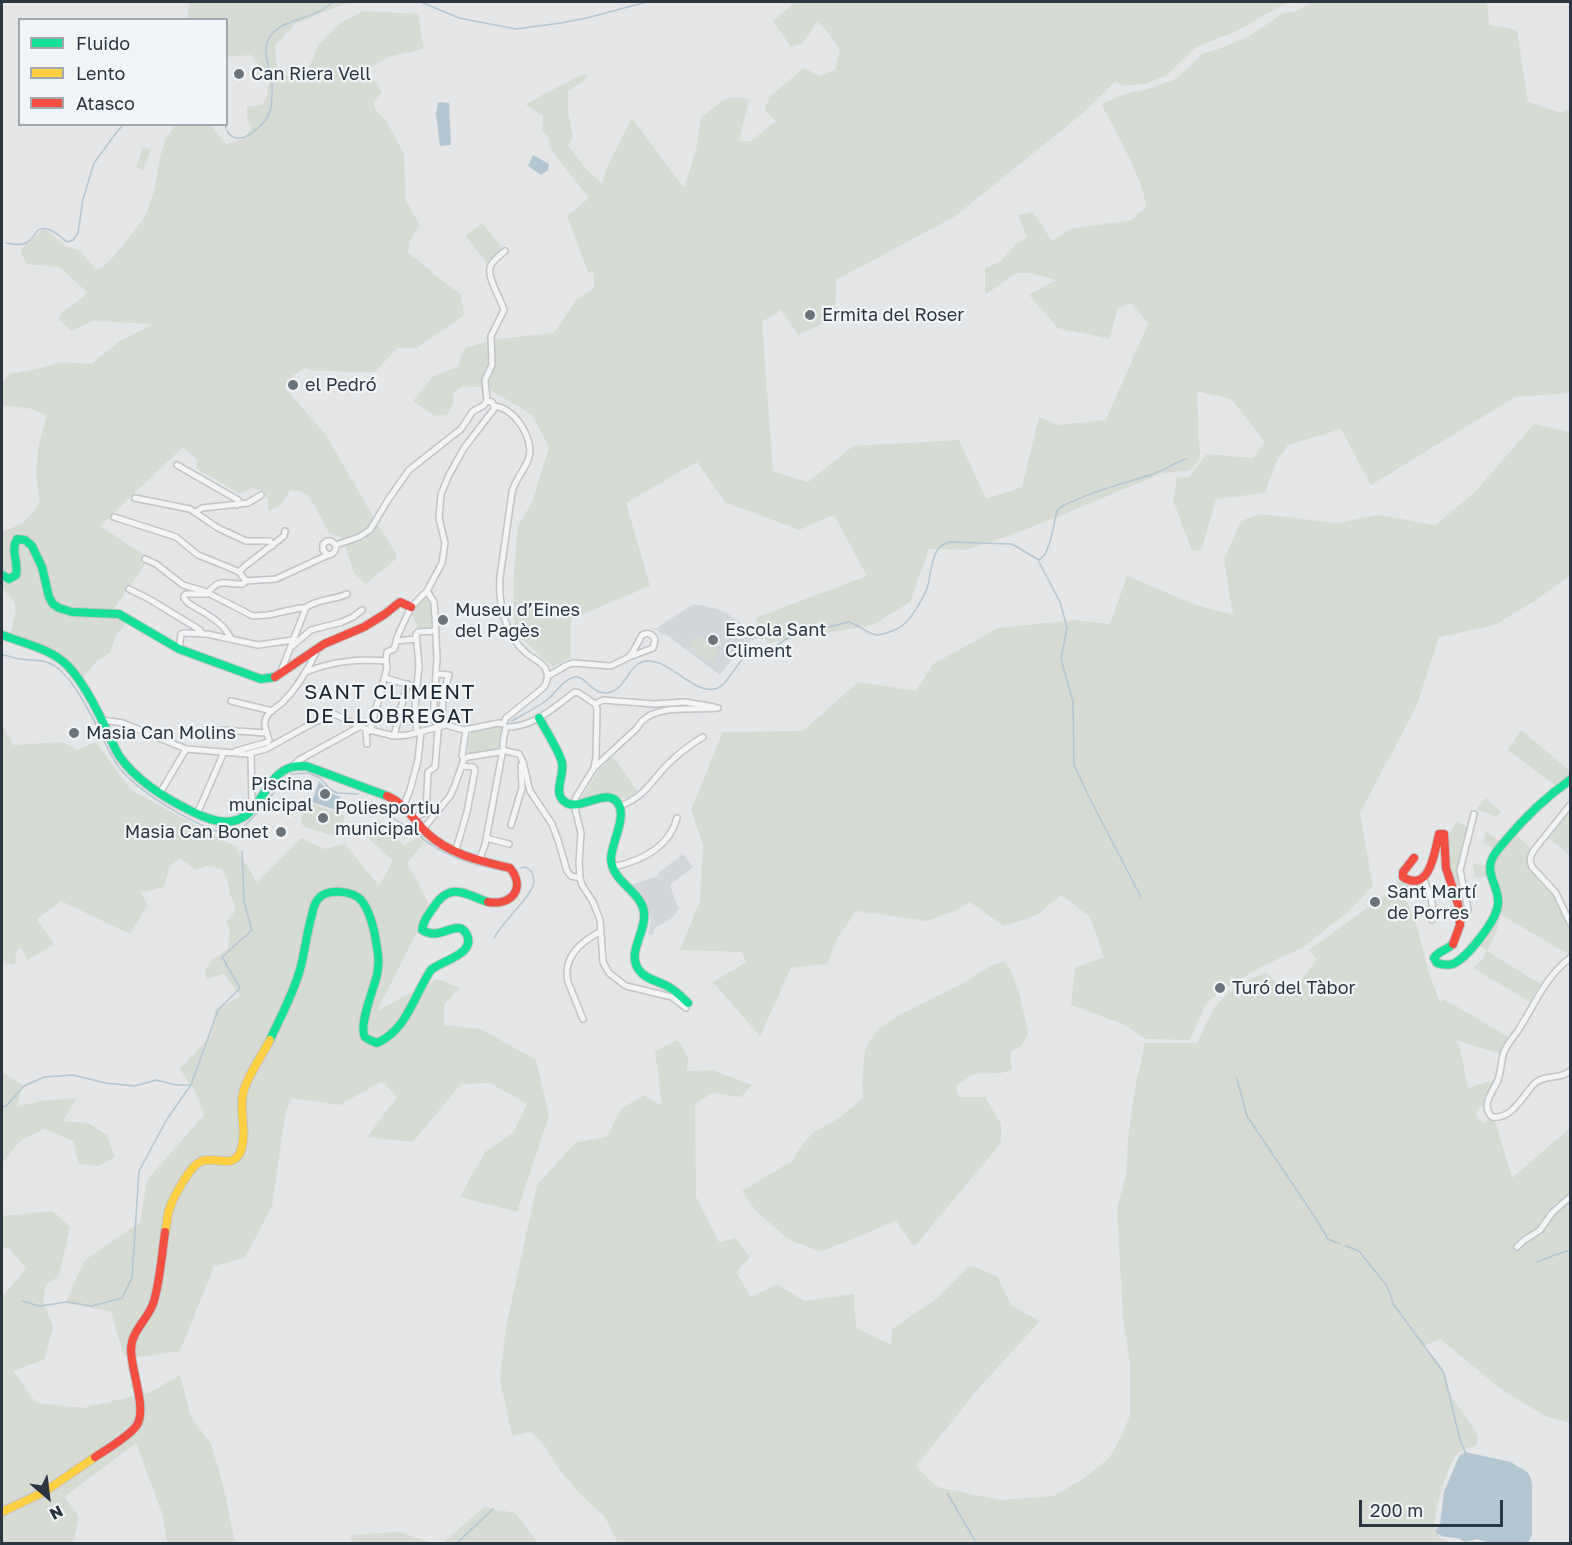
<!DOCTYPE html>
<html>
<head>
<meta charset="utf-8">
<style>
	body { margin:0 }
	#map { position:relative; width:1572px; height:1545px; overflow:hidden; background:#e4e6e8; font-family:"Golos Text",sans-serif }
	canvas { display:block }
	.frame { position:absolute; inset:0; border:3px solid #2b3641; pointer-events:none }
	.legend { position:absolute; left:18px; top:18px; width:210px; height:108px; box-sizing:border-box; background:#f2f5f7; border:2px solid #a2a9ae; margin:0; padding:8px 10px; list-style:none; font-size:18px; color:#2b3641 }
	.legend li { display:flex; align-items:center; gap:12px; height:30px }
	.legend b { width:30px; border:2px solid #a2a9ae }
	.north { position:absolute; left:18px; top:1467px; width:60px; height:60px; -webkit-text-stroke:4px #f2f5f7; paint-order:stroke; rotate:152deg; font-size:16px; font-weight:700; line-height:24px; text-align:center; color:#2b3641 }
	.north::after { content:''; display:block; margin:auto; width:21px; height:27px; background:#2b3641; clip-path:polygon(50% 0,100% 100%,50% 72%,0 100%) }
	.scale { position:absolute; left:1359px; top:1500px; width:144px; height:27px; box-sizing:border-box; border:3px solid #2b3641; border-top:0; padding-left:8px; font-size:18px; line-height:21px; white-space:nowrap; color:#2b3641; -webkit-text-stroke:4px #f2f5f7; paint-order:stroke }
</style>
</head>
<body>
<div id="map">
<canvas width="1572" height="1545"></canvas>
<div class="frame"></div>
<ul class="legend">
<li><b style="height:8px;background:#16e098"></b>Fluido</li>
<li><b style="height:8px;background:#ffcf43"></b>Lento</li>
<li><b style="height:8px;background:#f24e42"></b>Atasco</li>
</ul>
<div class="north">N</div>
<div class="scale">200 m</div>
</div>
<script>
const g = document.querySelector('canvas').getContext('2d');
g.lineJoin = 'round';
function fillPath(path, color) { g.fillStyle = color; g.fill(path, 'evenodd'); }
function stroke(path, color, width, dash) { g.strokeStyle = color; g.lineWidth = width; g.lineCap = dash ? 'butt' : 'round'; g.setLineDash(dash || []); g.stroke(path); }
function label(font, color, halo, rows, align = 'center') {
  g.font = font + ' "Golos Text",sans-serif'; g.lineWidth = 4.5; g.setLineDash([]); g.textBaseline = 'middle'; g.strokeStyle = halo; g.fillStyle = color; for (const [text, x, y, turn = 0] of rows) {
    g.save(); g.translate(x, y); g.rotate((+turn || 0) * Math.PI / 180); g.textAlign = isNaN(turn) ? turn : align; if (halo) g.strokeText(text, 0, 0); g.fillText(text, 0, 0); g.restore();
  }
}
fillPath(new Path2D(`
	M693 605H699L717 609 728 614 760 637 749 642 741 648 720 675 665 634 663 635 655 629 687 608Z
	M683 854 693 867 670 885 677 906 680 908 671 919 656 927 652 935 648 934 651 919 647 907 631 885 659 876 658 873Z`), '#d3d6db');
fillPath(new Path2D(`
	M189 2H349L295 24 275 46 277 69 266 74 251 55 227 57 226 20 187 19Z
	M795 2H1289L1234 32 1195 48 1166 76 1144 84 1123 86 1116 81 1082 114 954 217 836 280 835 318 798 335 781 310 762 322 773 471 808 482 853 446 959 440 986 499 1022 487 1039 417 1058 425 1106 420 1148 324 1131 303 1117 309 1110 339 1058 328 1029 295 1056 280 1031 273H1016L985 295V268L1000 262 1016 244 1027 237 1018 215 1033 212 1052 241 1070 229 1131 220 1146 207C1144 180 1115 131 1102 105L1120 95 1147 89 1176 79 1204 53 1221 48 1248 37 1283 13 1294 12 1313 2H1487L1489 25 1517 30 1528 102 1561 113 1570 108V393L1515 397 1371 485 1341 429 1288 445 1276 462 1265 493 1216 499 1202 549 1192 551 1173 500 1177 477 1188 478 1207 454 1253 458 1265 442 1231 399 1197 391 1200 459 1190 470 1160 474 1060 516 992 542 965 550 929 549 910 602 873 625 768 643 755 618 867 576 834 515 799 530 725 502 697 462 626 503 650 586 571 619 570 658 552 667 515 632 513 583 518 525 532 503 549 447 532 415 492 391 480 387 463 386 454 393 453 405 447 415 435 416 413 401 432 377 457 367 466 347 500 339 554 333 577 299 594 288V273L588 272 567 216 589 198 549 147 550 139 542 131 543 116 526 105 544 94 583 74H587L586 79 568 91V113L573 137 568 145 587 170 602 183 609 163 632 118 684 188 696 150 701 118C719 104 726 92 749 100L739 141H751L776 121 765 110 769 97 804 68 819 76 835 70 840 50 826 30 817 22 802 44 791 47 773 21Z
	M363 11 418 14 424 49 388 57 363 72 374 79 382 92 374 101 375 109 387 122 404 154 406 201 420 225 410 241 408 253C427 266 441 282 461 294L464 315 417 348H397L375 372 316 371 304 368 293 376 284 387 326 435 384 535 394 550 397 558 366 584 354 573 343 538 329 533 316 508 307 495 300 491 290 490C285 500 279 509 268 510V501L264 491 252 488 240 494 197 469V460L183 447 100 526 149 558 114 609 125 624 116 635 110 653 98 660 83 677 69 660 10 634C16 614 21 603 2 589V532C23 524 28 521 40 501 33 473 37 444 47 416L33 409 2 405V383L10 374 45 367 61 362 91 364 120 341 153 324 93 321 72 331 58 319 62 313 88 293 59 267 26 264 21 251 22 248 44 228 67 247 79 250 97 270C109 264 115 255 123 245 138 227 147 217 153 194 160 170 158 143 176 125H211L226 144 243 139 252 128 247 118V107L263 104 267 95 269 83 280 76H294L309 68 318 45 339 24Z
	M143 147 151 150 143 170 136 167Z
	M482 223 504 250 488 264 465 236Z
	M1534 424 1570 432V575L1536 600 1495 625 1439 637 1417 705 1360 813 1373 886 1348 912 1302 948 1265 965 1220 991 1205 1005 1190 1040 1146 1039 1125 1025 1071 1005 1075 968 1104 957 1090 917 1061 895 1037 915 1004 926 970 902 953 912 927 921 856 911 837 939 827 964 791 968 760 1036 713 982 746 962 742 952 680 950 700 901 703 845 691 810 723 732 803 731 858 682 916 691 933 664 998 628 1075 620 1110 624 1127 576 1193 604 1233 615 1224 560 1241 521 1260 514 1337 523 1379 515 1435 525 1474 493Z
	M428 598 432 604 433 628 432 630 419 629 410 612 424 599Z
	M696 635 720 652 711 663 688 647Z
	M2 725 13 745 63 742 77 750 96 742 131 790 235 846 257 882 301 838 324 849 345 844 379 886 393 861 362 832 378 819 404 845 422 836 424 843 407 863 430 906 377 1011 437 979 460 988 444 1005V1025L481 1029 536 1060 549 1116 517 1212 460 1197 485 1152 514 1132 527 1104 490 1083 461 1084 413 1142 367 1137 397 1097 382 1081 340 1105 291 1098 285 1116 272 1206 245 1258 214 1266 180 1351 139 1357 124 1356 111 1312 65 1303 85 1260 140 1222 147 1180 204 1115 196 1093 180 1069 211 1035 215 1010 241 996 224 974 207 979 205 970 212 960 228 949 230 931 226 922 233 914 235 905 231 897 227 878 222 869 206 866 196 870 180 858 170 866 164 887 140 892 148 905 130 934 61 901 37 919 54 944 28 960 20 947 16 952 15 964 2 963Z
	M496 725 504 728 500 740 501 749 471 754 468 753V744L472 730Z
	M1521 730 1570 771V777L1556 786 1508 750Z
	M611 758H614L639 793C622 805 621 793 606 793 598 794 589 797 581 798L599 770Z
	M1486 798 1501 812 1496 817 1483 811H1479L1477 808Z
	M307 802 340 813V814L345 816 338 837 303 826 301 820Z
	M1570 810V856L1547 836Z
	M1457 821 1467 827 1457 870 1465 906 1464 912 1463 911 1459 896 1449 868 1447 834 1450 833Z
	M1486 831 1501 842 1495 849 1483 843Z
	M1515 834 1531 848 1528 853 1527 863 1552 893 1570 929 1569 955 1502 915 1500 912 1493 874V862Z
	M1473 864 1487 866 1488 876 1475 877Z
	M1402 880 1421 881 1425 890 1405 898C1416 918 1420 939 1426 961 1429 975 1435 989 1440 1002L1444 999 1510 1038 1501 1054 1456 1040 1460 1049 1468 1088 1494 1080 1483 1105 1476 1112 1479 1119 1484 1123 1489 1119 1495 1121 1512 1178 1570 1128V1423L1545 1416 1501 1389 1440 1339 1424 1346 1443 1368 1451 1396 1473 1427 1478 1436 1477 1445C1470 1447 1461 1450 1456 1456 1448 1465 1434 1511 1435 1524 1435 1528 1436 1534 1439 1537 1443 1541 1451 1542 1457 1543H618L605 1517 581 1495 558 1468 544 1445 531 1432 512 1436 500 1379 506 1327 537 1185 575 1143 608 1136 621 1109 644 1095 662 1106 655 1051 678 1040 688 1057 687 1071 712 1070 752 1085 741 1097 712 1093 695 1104 696 1197 719 1242 736 1238 750 1257 736 1272 751 1297 777 1284 804 1301 854 1294 856 1328 891 1345 892 1329 936 1299 970 1265 997 1276 1011 1305 1040 1321 978 1389 916 1466 937 1487 1000 1500 1054 1496 1083 1479 1109 1458 1121 1438 1130 1415V1364L1123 1319 1117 1208 1126 1176 1128 1139 1134 1093 1145 1043H1197C1205 1028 1211 1009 1224 997 1236 986 1251 979 1266 972L1289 996 1317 959 1309 950 1389 892 1397 883Z
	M1498 916 1500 917 1496 933 1487 951 1542 985 1530 1002 1473 968 1482 960 1486 951 1478 943Z
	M1005 961 1011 971 1019 992 1028 1033 1022 1045 1010 1053 1012 1070 1001 1073 973 1074 956 1086 959 1097H985L1001 1124V1143L914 1247 896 1221 821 1252 788 1239 756 1211 742 1191 792 1161 803 1144 813 1133 839 1118 863 1098 862 1080 865 1050 877 1030 897 1016 967 981 992 965Z
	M2 1072 23 1085 16 1107 40 1101 77 1098 63 1121 88 1123 107 1135 115 1157 99 1166 79 1164 73 1141 44 1129 20 1141 2 1163Z
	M53 1211 70 1227 59 1276 46 1285 43 1301 53 1327 45 1359 13 1371 36 1403 83 1408 151 1392 180 1375 191 1417 211 1444 223 1485 235 1543H167L163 1516 136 1443 64 1497 79 1516 73 1543 2 1544V1297L26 1269 10 1249 2 1247V1216Z
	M484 1507 515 1513 538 1543H443Z
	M398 1532 433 1543H353L350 1535Z`), '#d6dcd4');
fillPath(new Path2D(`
	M438 102 449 103 451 145 440 146 436 114Z
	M533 155 549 164 548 170 541 175 528 166Z
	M319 781 331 793 340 797 341 799 336 810 312 802Z
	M1465 1452 1511 1462C1522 1471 1530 1467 1532 1485V1534L1529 1541 1525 1543H1489L1477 1539 1465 1542C1457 1535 1446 1540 1436 1533V1530L1440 1525 1444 1492 1459 1456Z`), '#b4c6d1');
stroke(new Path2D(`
	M421 2 459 18 516 29 561 23 587 18 646 2
	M271 76C268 66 264 53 267 43 272 24 298 21 313 14 321 11 327 7 333 2
	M225 124 226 128
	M227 131C239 151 266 124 270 111 273 102 272 90 272 81
	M6 243C13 244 20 246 26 243 36 238 35 224 50 230 57 233 62 238 67 242L73 240 78 233 83 199 94 163 116 133 124 124
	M1039 562 1060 602 1067 627 1061 659 1073 702 1074 765 1090 799 1141 897
	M2 655C8 655 13 658 19 659 33 661 42 658 55 666 61 670 66 676 71 682 83 699 92 716 101 734 107 747 112 759 121 770 143 795 187 820 218 832L224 837 240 831 258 812 285 779 292 774 308 773 320 778 330 789 337 793 358 794
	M512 721C524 714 536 708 547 700 556 693 563 679 575 677 586 675 593 698 611 692 627 687 629 661 648 661 672 661 692 693 714 689 727 687 735 665 745 657 754 650 765 649 775 646 782 643 788 637 795 635 813 630 831 627 849 622 859 625 869 635 878 635 886 634 899 629 904 624 913 617 925 595 928 585 931 573 931 559 938 549 941 544 945 544 950 542L1012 544 1039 560C1051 553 1053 525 1057 511L1061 507C1089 492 1122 484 1153 474 1165 470 1175 462 1187 459
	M383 802C387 807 388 812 392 817 398 823 405 824 412 829 419 833 423 840 430 844 454 860 480 866 508 872
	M494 938C502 922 533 895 534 882 534 879 533 875 532 872L526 867 521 868
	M1237 1079 1247 1116 1316 1219 1328 1239 1340 1244
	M2 1107 6 1106 24 1086 44 1077 73 1075 105 1083 135 1086 156 1080 176 1085H191
	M1346 1246 1359 1251 1387 1286 1394 1305 1444 1373 1460 1440 1465 1452
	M1537 1262 1555 1255 1570 1250
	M23 1301 39 1306 67 1302 92 1306 122 1298 132 1278 139 1171 167 1119 191 1085 218 1010 240 988 222 957 252 930 244 902 242 851
	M947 1493 977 1544
	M456 1544 493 1509`), '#b4c6d1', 1.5);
const street = new Path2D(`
	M487 401 492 402 494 406C514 407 534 438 529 457 526 469 516 477 512 492L500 577C498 603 505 634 525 652 531 658 543 662 546 670 549 677 547 683 543 688L506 718 503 724
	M487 401 485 380 492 365 491 336 504 310C501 299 485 275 491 265 494 260 500 255 505 251
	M177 465 238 500 239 503 237 505
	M135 498 190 509 218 528 246 541H270L272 546
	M196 512 202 508 248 503 261 495
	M114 517 176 537 198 555 228 567 239 572 246 581
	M336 545 335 551 332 554 328 555 323 550V544L327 541H331L336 545 359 537 370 530 388 500 409 470 461 429 473 411 483 406 487 401
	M145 559 156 564 183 585 204 591 253 616 268 615 300 608H305V610L280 674
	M239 572 245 566 284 536 285 531
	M129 589 149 599 200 630 202 634
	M305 608C320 598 331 601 347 594
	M231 639C224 622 203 612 188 603L184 598V596L186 594H207C221 576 225 585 243 584L246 581 276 579 328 555
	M396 641 416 639
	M291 647 311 630 342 622 353 617 362 610
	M179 649 181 634 185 633 207 634 258 645 293 640
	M306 672C333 661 357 659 386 661
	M437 674 449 675 443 694 442 726
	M548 676 567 665 573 663 611 666 629 657 653 648 655 640C653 634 648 632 642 635L634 650 629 657
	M385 678 409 685
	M231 701 272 711
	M595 704 597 709 596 757 594 768 576 797 574 805 581 833 579 862 580 878 582 885 593 902 600 920 603 962 609 973 626 986 672 997 686 1008
	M595 704 603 700 654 704 685 702 714 707
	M102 720 123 723 186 749 247 754 266 749 313 723 334 714 366 729 394 736 408 735 446 725 464 730 499 723 503 724
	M506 727C533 728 554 707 575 692L579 693 595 704
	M366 729 367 744
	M221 730 267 733
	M370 731 387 668 386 661 387 652 394 649 398 635 411 607 427 591 442 563 445 543 439 518 441 494 449 475 464 448 494 409V406
	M417 733 415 707 419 665 416 634 418 632 436 631
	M394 736 407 684
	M236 751 268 742 269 740C267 734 264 726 265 721 267 712 276 708 282 703 297 688 308 670 317 650
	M251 753 252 808
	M464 759 468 757 506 751 519 754 523 762 530 791 552 824 558 840 567 871 571 876 580 878
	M292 767 299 760 359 727
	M595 767 637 728C651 702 693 711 718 708
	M160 793 186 749
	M1570 805 1534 850C1530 856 1529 860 1532 867L1556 893 1570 923
	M620 806C644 797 650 783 666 766 677 755 689 745 703 737
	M403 807 410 790 418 760 421 732
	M197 814 224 752
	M413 818 426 812 428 772 435 767 438 732V726L434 720V704L437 659 435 616 434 602 427 591
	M511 825 522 788 521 765
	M423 829 450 796 455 785 464 759 462 756 466 730
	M486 838 509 844
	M455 853 467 812 475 770 473 767 462 766
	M479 861 485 845 503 749V742L506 727
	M613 867C640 861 669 848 677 818
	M1423 878C1429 892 1435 904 1432 920
	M1460 924 1468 910 1460 870 1474 814
	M1570 958C1546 976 1535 1004 1519 1029 1514 1037 1507 1044 1504 1052 1501 1061 1501 1071 1498 1080 1493 1092 1480 1105 1492 1117 1512 1120 1523 1095 1535 1083 1545 1074 1560 1080 1570 1071
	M583 1019 568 982C562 957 581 942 601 931
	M1517 1247 1523 1241 1540 1230 1552 1213 1570 1197`);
const fast = new Path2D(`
	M2 575 9 579 16 575C19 562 10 551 17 539L25 540 32 546 42 567 49 597 53 604 59 608 72 612 119 614 179 649 261 679 275 677
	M2 635C23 643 52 649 68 666 84 683 98 711 108 733 112 741 115 750 120 757 137 781 163 797 189 810 201 816 218 824 233 821 261 816 265 774 292 767 296 766 302 766 306 766L387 796
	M539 718C545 729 560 752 562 763 565 775 552 793 565 802 580 813 609 784 619 805 626 819 611 844 611 859 612 882 641 891 644 912 647 931 626 953 639 970 645 979 658 981 667 986 675 990 681 996 688 1003
	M1453 944C1447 950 1438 951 1434 958L1437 963C1443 965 1449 966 1455 963 1469 955 1497 920 1498 904 1500 888 1485 875 1492 859 1495 852 1501 846 1506 840 1525 817 1546 797 1570 780
	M270 1040C280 1018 292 996 299 973 305 954 306 934 312 915 313 909 315 902 319 898 328 888 353 891 361 900 371 912 375 933 377 948 379 957 379 965 377 975 374 988 358 1026 365 1037 368 1040 373 1041 377 1043 407 1030 414 995 431 970 442 960 478 954 466 933 457 918 440 942 422 930 423 921 428 915 433 908 450 881 464 894 488 902`);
const slow = new Path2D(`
	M165 1232C167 1225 167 1217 169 1210 173 1198 190 1165 202 1161 215 1156 232 1169 240 1153 248 1134 239 1113 243 1093 247 1076 262 1056 270 1040
	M2 1512 44 1492 95 1457`);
const jam = new Path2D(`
	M275 677 324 644 364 627 385 614 400 602 411 607
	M387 796C405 803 415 822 428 834 451 855 481 861 510 868 526 888 512 906 488 902
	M1414 858 1403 872V877C1430 894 1435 850 1439 834H1444L1446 868 1458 904 1460 925 1453 944
	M95 1457C106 1450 134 1433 138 1423 146 1406 131 1370 131 1350 131 1330 149 1319 154 1301 160 1280 162 1254 165 1232`);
stroke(street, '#c2c4c6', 8);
stroke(fast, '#c2c4c6', 10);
stroke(slow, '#c2c4c6', 10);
stroke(jam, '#c2c4c6', 10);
stroke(street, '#f3f4f5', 5);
stroke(fast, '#16e098', 8);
stroke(slow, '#ffcf43', 8);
stroke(jam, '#f24e42', 8);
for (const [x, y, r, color] of [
	[239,74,6,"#6c747b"],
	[810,315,6,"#6c747b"],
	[293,385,6,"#6c747b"],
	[443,620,6,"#6c747b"],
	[713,640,6,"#6c747b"],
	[74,733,6,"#6c747b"],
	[325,794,6,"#6c747b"],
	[323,818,6,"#6c747b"],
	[281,832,6,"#6c747b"],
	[1375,902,6,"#6c747b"],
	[1220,988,6,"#6c747b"]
]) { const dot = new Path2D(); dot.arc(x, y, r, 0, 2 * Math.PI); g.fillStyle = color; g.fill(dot); stroke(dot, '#f2f5f7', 2); }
label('18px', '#2b3641', '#f2f5f7', [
	["Can Riera Vell",251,74],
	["Ermita del Roser",822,315],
	["el Pedró",305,385],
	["Museu d’Eines",455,610],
	["del Pagès",455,631],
	["Escola Sant",725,630],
	["Climent",725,651],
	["Masia Can Molins",86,733],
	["Piscina",313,784,"right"],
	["municipal",313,805,"right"],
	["Poliesportiu",335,808],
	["municipal",335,829],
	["Masia Can Bonet",269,832,"right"],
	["Sant Martí",1387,892],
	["de Porres",1387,913],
	["Turó del Tàbor",1232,988]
], 'left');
g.letterSpacing = '1.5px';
label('21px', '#1d2732', '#f2f5f7', [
	["SANT CLIMENT",390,692],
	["DE LLOBREGAT",390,716]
]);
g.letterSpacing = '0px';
</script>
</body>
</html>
